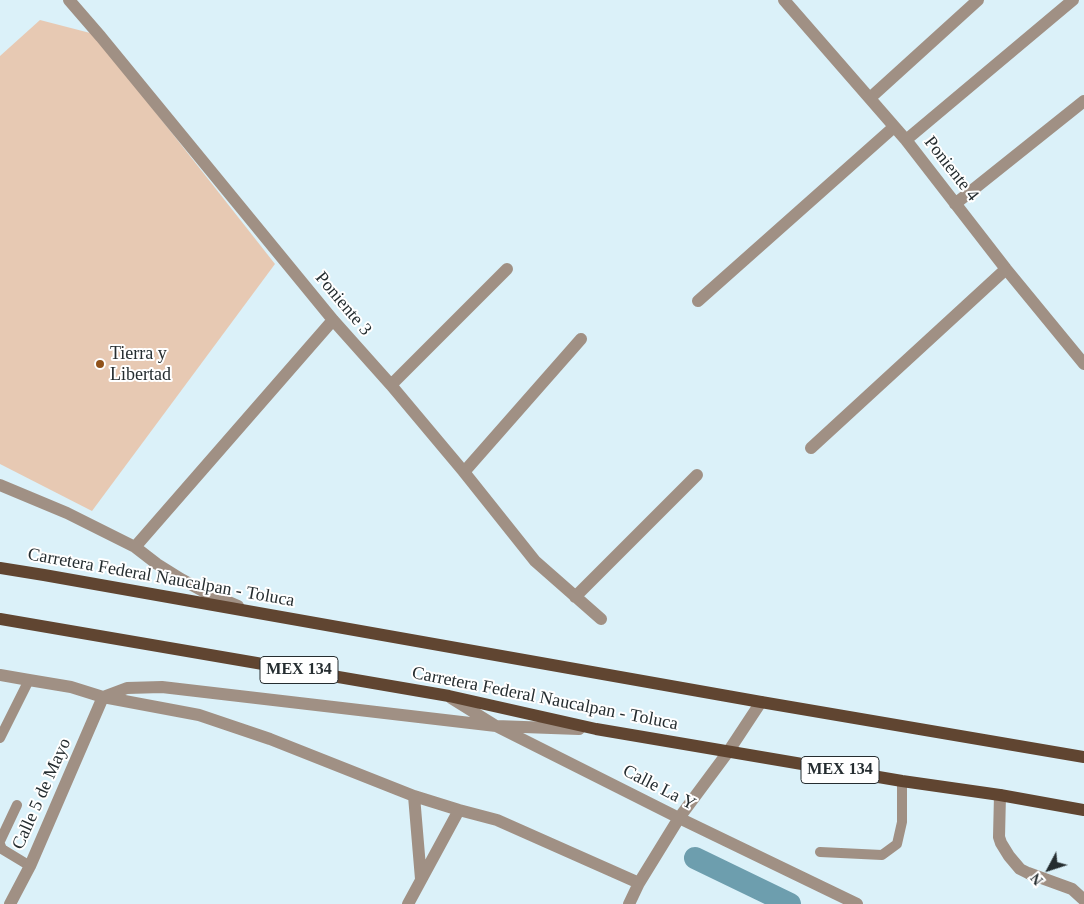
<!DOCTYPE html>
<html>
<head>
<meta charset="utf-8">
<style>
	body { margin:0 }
	#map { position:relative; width:1084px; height:904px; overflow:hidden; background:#dbf1f9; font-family:"Times New Roman",serif }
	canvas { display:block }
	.north { position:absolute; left:1024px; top:844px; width:50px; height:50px; -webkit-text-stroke:4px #fff; paint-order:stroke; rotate:230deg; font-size:14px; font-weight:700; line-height:20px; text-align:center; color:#252d30 }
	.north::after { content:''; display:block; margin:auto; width:18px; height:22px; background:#252d30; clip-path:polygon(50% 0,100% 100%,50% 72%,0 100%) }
</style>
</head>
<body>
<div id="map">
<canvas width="1084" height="904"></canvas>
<div class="north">N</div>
</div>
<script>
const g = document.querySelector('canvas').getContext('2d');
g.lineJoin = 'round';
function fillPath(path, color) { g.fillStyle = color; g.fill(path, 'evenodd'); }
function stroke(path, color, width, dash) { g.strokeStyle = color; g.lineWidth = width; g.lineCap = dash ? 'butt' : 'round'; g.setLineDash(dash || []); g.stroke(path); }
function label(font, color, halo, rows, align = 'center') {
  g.font = font + ' "Times New Roman",serif'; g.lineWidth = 4; g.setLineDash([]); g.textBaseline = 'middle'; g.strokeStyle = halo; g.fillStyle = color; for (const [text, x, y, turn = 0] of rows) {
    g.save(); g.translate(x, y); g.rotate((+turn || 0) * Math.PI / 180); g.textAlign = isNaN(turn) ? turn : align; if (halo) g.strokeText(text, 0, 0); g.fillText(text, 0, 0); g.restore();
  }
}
fillPath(new Path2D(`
	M40 20 94 34 275 264 92 511 0 464V56Z`), '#e7c9b3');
stroke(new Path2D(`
	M695 858 790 904`), '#6d9eae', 22);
stroke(new Path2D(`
	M0 738 29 680
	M0 841 17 805
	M0 844 2 849 30 866
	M820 852 882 855 897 844 902 822V781`), '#a09084', 10);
stroke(new Path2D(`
	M69 0 101 37 333 320 391 385 464 472 535 561 601 619
	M784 0 906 140 1006 269 1084 364
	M870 98 978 0
	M906 140 1073 0
	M955 204 1084 101
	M698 301 894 127
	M391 385 507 269
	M811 448 1006 269
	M464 472 581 339
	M0 485 67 513 135 547 157 564 181 579 203 591 238 606
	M135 547 333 320
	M575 597 697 475
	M0 675 29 680 71 687 103 697 199 715 270 739 414 796 459 810 497 820 639 883
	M103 697 127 688 162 687 496 726 579 729
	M451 698 496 726 679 818 857 904
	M1000 795 999 837 1001 843 1009 856 1020 869 1028 873 1072 889 1084 900
	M414 796 421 879
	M10 904 30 866 103 697
	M408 904 459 810
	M629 904 639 883 679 818 728 752 761 702`), '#a09084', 12);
stroke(new Path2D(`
	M0 568 44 575 761 702 1084 757
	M0 619 449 696 596 729 902 781 1000 795 1084 810`), '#604531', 12);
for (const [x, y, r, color] of [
	[100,364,5,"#91521a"]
]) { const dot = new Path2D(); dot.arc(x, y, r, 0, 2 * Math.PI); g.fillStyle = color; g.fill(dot); stroke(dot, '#fff', 2); }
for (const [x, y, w] of [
	[299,670,78],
	[840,770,78]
]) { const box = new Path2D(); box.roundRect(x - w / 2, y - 13.5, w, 27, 4); g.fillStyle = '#fff'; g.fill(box); stroke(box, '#252d30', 1); }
label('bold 16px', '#252d30', null, [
	["MEX 134",299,670],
	["MEX 134",840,770]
]);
label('18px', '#252d30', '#fff', [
	["Poniente 4",951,169,52],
	["Poniente 3",343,304,50],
	["Carretera Federal Naucalpan - Toluca",161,578,10],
	["Carretera Federal Naucalpan - Toluca",545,699,11],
	["Calle La Y",659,788,27],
	["Calle 5 de Mayo",42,794,-66]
]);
label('18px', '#252d30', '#fff', [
	["Tierra y",110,354],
	["Libertad",110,375]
], 'left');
</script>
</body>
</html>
